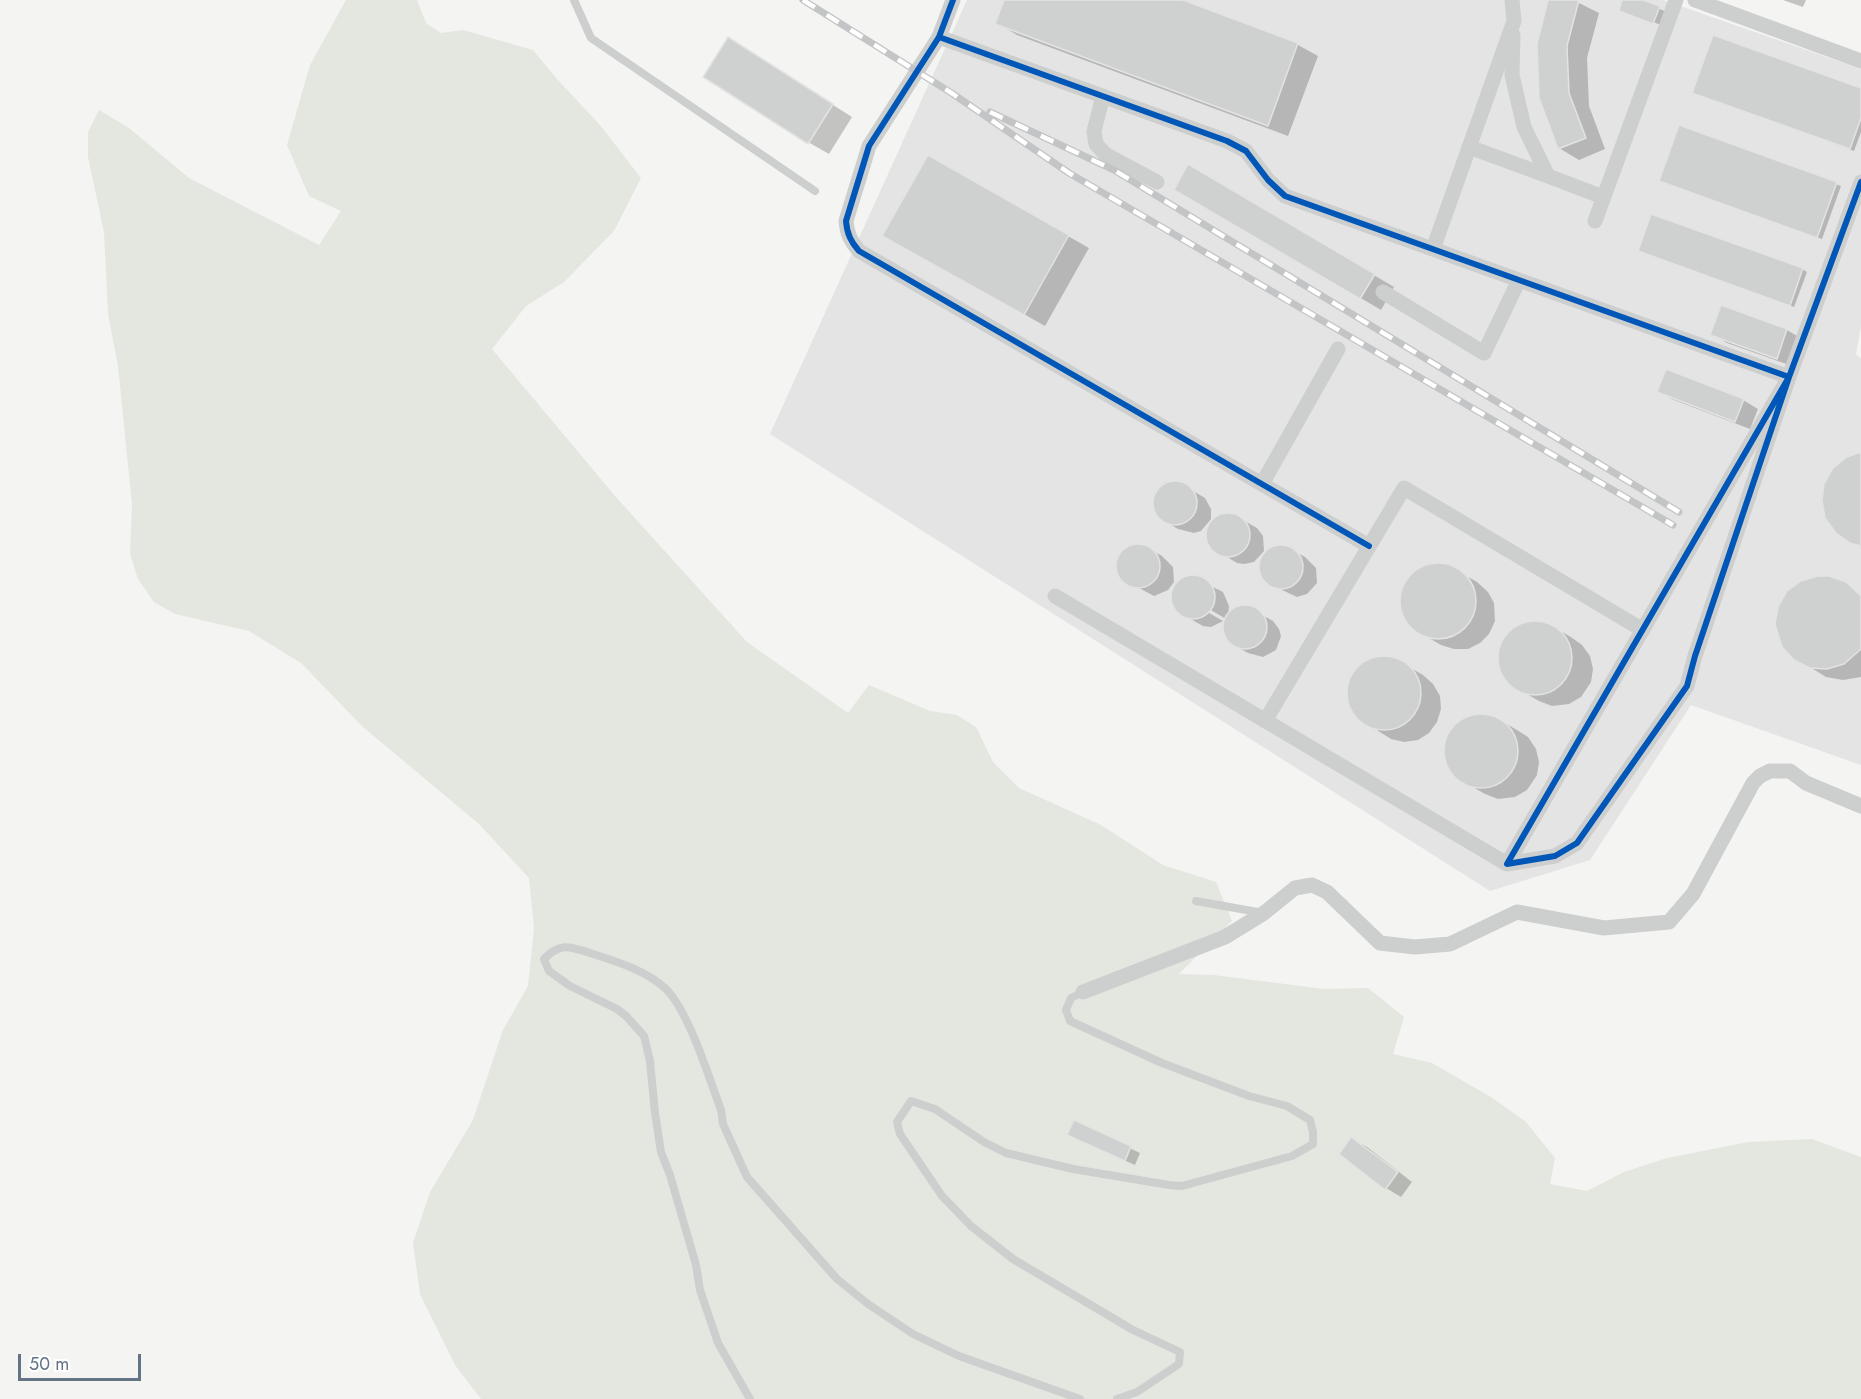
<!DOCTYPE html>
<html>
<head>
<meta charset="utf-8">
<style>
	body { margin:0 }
	#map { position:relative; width:1861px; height:1399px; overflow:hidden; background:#f4f4f2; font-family:Jost,sans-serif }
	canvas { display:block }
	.scale { position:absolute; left:18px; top:1354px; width:123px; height:27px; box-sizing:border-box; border:3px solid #627485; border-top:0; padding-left:8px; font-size:18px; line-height:21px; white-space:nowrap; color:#627485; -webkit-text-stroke:4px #fff; paint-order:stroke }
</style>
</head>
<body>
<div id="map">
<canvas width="1861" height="1399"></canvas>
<div class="scale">50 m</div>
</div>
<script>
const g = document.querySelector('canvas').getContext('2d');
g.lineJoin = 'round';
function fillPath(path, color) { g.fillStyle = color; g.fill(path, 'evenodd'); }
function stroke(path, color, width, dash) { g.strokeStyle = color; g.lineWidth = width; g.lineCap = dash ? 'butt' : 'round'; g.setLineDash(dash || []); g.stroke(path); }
fillPath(new Path2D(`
	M967 0H1663L1861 69V326L1856 355 1861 358V765L1691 705 1590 860 1490 891 770 434Z`), '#e3e4e3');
fillPath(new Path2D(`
	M346 0H417L426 23 441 33 463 30 533 50 556 78 600 125 641 178 614 231 564 282 526 306 492 349 615 496 747 642 848 713 869 685 930 711 957 715 976 727 993 762 1019 788 1101 825 1163 865 1216 882 1232 921 1179 974 1214 975 1324 989 1368 988 1404 1017 1393 1054 1432 1063 1491 1097 1526 1122 1555 1158 1550 1184 1587 1191 1624 1172 1667 1158 1748 1142 1812 1139 1861 1157V1399H481L455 1365 420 1294 413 1243 430 1192 473 1120 503 1030 528 986 534 928 529 878 479 824 363 727 301 663 249 631 175 614 154 602 138 579 130 554 132 505 118 366 108 314 104 232 88 157V132L99 110 129 128 189 178 319 245 341 211 309 196 287 145 310 65Z`), '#e3e7e0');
fillPath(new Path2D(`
	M1006 0H1178L1298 45 1318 56 1288 136 1017 35 997 23Z
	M1549 0H1573L1599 13 1587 58 1589 106 1605 149 1579 160 1559 148Z
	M1624 0H1639L1669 13 1661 25 1629 13V15L1620 10Z
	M1783 0H1806L1803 7Z
	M748 51 852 117 829 154 808 142Z
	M1861 89V132L1854 151 1698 95Z
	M1680 127 1841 186 1822 239 1665 183Z
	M928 157 1089 248 1045 326 884 235Z
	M1189 166 1394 287 1381 310 1176 189Z
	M1644 253 1802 269 1807 272 1794 307Z
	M1722 307 1787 330 1802 339 1792 366 1727 343 1712 334Z
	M1659 392 1743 400 1758 409 1750 429 1674 400Z
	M1176 483 1183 485 1205 498 1211 509V519L1201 531 1194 533 1178 529 1163 520 1156 511V497L1161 488Z
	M1226 514 1241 519 1257 528 1263 536 1264 551 1254 562 1244 564 1237 563 1214 549 1209 540 1208 533 1210 525 1215 519Z
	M1139 546 1146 547 1162 556 1173 567 1174 582 1168 590 1154 596 1124 580 1120 574 1118 564 1125 551 1131 547Z
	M1282 546 1289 548 1305 557 1316 568 1317 583 1307 594 1297 597 1282 590 1267 581 1263 575 1261 565 1263 557 1267 551Z
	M1439 565 1456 570 1477 582 1488 592 1494 603 1495 621 1489 634 1480 643 1468 649H1454L1441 645 1420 633 1410 624 1403 612 1402 598 1406 585 1414 574 1425 567Z
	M1193 577 1223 592 1229 606 1228 618 1235 609 1243 607 1250 608 1273 621 1279 629 1281 636 1276 650 1263 657 1248 653 1232 644 1227 638 1224 628 1226 619 1204 606 1202 609 1223 621 1211 627 1203 626 1178 612 1174 605 1172 595 1177 584 1183 579Z
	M1840 581 1854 589 1861 600V677L1843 680 1826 677 1805 664Z
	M1537 622 1550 625 1571 637 1582 645 1590 656 1593 669 1591 682 1581 697 1569 704 1552 706 1539 701 1518 689 1507 680 1501 668 1500 654 1503 641 1511 631 1523 624Z
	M1385 657 1402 663 1423 675 1433 684 1440 696 1441 709 1437 722 1429 733 1418 740 1404 742 1391 739 1359 719 1349 704 1348 690 1351 677 1360 666 1371 660Z
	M1483 715 1496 718 1517 730 1528 737 1536 749 1539 762 1537 775 1527 790 1515 797 1498 799 1485 794 1464 782 1453 773 1447 761 1446 747 1449 734 1457 724 1469 717Z
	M1074 1122 1140 1153 1135 1165 1078 1140Z
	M1352 1139 1367 1147 1412 1182 1401 1197 1386 1188Z`), '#0003');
const building = new Path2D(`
	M1004 0H1183L1298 43 1268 126 995 24Z
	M1548 0H1579L1567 46 1569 93 1586 138 1558 149 1539 98 1537 44Z
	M1622 0H1643L1660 6 1653 24 1619 11Z
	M1713 35 1861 88V118L1850 149 1692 93Z
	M728 37 833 104 808 144 703 77Z
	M1679 125 1837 182 1817 238 1659 181Z
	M928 155 1069 235 1024 315 882 236Z
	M1188 164 1375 274 1360 299 1174 190Z
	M1651 214 1803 268 1790 306 1638 251Z
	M1721 305 1787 329 1777 359 1710 335Z
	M1666 369 1744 399 1735 422 1657 392Z
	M1858 453H1861V546L1850 543 1836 533 1825 518 1822 501 1824 484 1833 468 1847 457Z
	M1153 503a22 22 0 1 1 44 0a22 22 0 1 1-44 0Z
	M1206 535a22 22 0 1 1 44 0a22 22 0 1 1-44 0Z
	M1116 566a22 22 0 1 1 44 0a22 22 0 1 1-44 0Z
	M1259 567a22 22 0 1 1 44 0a22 22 0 1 1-44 0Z
	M1400 601a38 38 0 1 1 76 0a38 38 0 1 1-76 0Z
	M1171 597a22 22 0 1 1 44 0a22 22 0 1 1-44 0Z
	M1818 576H1829L1846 582 1861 596V649L1844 664 1827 669 1810 668 1794 660 1782 647 1775 624 1778 607 1787 591 1801 581Z
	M1223 627a22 22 0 1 1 44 0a22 22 0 1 1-44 0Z
	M1498 658a37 37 0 1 1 74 0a37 37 0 1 1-74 0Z
	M1347 693a37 37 0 1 1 74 0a37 37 0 1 1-74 0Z
	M1444 751a37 37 0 1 1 74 0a37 37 0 1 1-74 0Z
	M1074 1120 1131 1146 1125 1161 1067 1135Z
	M1351 1137 1398 1172 1385 1190 1339 1154Z`);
fillPath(building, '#cfd0d0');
stroke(building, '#e3e3e2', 1.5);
stroke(new Path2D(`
	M574 0 591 38 815 191
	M1196 901 1263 913
	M1083 992 1071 998 1066 1010 1070 1021 1162 1063 1249 1096 1287 1106 1310 1120 1313 1132V1144L1292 1156 1182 1186 1169 1185 1073 1169 1006 1153 984 1142 935 1109 911 1101 897 1122 900 1134 942 1196 971 1226 1013 1259 1133 1330 1180 1352 1179 1364 1137 1392 1117 1399
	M750 1399 718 1343 700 1290 696 1265 670 1175 661 1152 655 1113 650 1061 644 1036 626 1016 617 1009 570 986 549 971 544 959C561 941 571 947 593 954 618 962 647 971 666 989 689 1012 709 1078 721 1110L723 1124 747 1177 837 1279 868 1304 913 1334 959 1356 1080 1399`), '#cdcfcf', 8);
stroke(new Path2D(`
	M953 0 939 37 869 146 846 221C847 234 851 242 859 251L1369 546
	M1695 0 1861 61
	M1513 35 1512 75 1524 127 1548 176 1603 197
	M939 37 1227 141 1246 151 1268 180 1285 196 1789 377
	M1103 96 1094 131 1096 144 1105 154 1157 182
	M1469 147 1548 176
	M1595 221 1676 0
	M1433 249 1514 21 1512 0
	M1383 292 1484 353 1519 280
	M1789 377 1507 864 1555 856 1577 843 1687 686 1695 656 1789 377 1861 182
	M1262 484 1338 349
	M1055 596 1507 864
	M1265 721 1404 488 1643 630
	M1083 992 1225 937 1264 913 1295 888 1312 885 1327 892 1380 943 1415 947 1450 944 1517 912 1604 928 1669 922 1693 894 1753 783 1760 776 1770 771H1790L1806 783 1861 806`), '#cdcfcf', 15);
const rail = new Path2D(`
	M803 0 953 94 1069 173 1673 525
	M990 112 1114 170 1679 512`);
stroke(rail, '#c3c4c5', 7);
stroke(rail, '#fff', 4.5, [14]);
stroke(new Path2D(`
	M953 0 939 37 869 146 846 221C847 234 851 242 859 251L1369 546
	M939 37 1227 141 1246 151 1268 180 1285 196 1789 377
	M1789 377 1507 864 1555 856 1577 843 1687 686 1695 656 1789 377 1861 182`), '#0057b8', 6);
</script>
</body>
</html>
